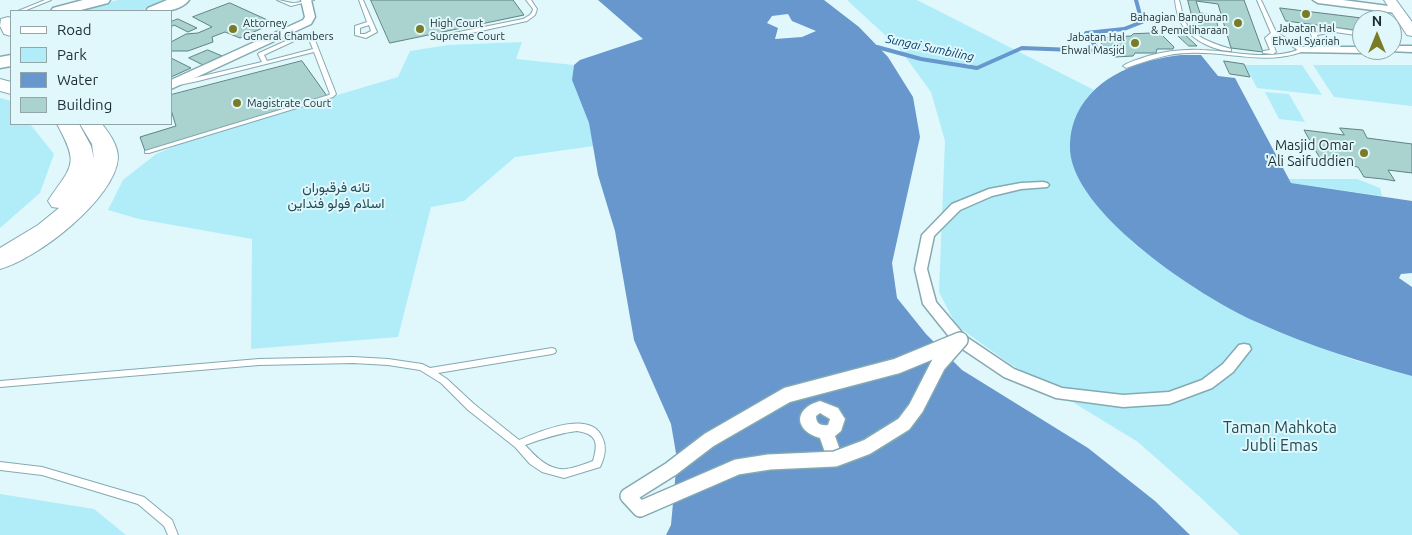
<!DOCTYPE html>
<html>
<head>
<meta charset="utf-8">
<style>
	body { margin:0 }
	#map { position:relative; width:1412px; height:535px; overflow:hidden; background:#e0f7fc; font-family:Ubuntu,sans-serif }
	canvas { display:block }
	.legend { position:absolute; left:10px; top:10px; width:162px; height:115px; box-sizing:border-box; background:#e0f7fc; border:1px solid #92a6aa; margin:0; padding:6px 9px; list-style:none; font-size:15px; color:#1e2d30 }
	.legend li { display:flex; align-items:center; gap:10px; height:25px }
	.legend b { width:25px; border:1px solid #92a6aa }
	.north { position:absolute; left:1352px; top:10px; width:50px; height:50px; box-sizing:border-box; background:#e0f7fc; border:1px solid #92a6aa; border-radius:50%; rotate:0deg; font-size:14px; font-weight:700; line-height:20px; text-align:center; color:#1e2d30 }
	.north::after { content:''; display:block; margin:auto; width:18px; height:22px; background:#7a7c25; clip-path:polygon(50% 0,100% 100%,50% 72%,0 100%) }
</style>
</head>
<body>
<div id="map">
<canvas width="1412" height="535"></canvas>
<ul class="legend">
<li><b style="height:6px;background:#fff"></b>Road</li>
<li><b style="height:14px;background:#b0edf9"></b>Park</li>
<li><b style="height:14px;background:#6797cc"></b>Water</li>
<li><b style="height:14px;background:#aad2cf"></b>Building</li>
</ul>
<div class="north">N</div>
</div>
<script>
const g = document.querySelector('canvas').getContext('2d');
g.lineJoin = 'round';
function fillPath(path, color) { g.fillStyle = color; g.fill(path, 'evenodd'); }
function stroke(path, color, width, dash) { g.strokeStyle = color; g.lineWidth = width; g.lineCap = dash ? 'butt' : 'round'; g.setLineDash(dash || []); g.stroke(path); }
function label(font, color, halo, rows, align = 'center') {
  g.font = font + ' Ubuntu,Vazirmatn,sans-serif'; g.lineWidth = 4; g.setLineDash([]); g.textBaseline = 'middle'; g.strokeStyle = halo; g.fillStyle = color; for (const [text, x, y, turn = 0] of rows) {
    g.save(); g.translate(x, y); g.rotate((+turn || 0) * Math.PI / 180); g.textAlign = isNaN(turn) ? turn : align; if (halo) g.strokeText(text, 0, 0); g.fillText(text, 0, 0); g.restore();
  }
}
fillPath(new Path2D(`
	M118 0H166L140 11H75Z
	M847 0H917L1094 90 1086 99 1081 182 1106 216 1137 246 1195 288 1260 324 1354 360 1412 376V535H1240L1199 496 1138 442 1007 362 956 325 939 292 945 141 931 92 899 48Z
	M522 42 516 59 574 65 572 80 589 123 594 146 515 157 464 201 431 207 398 337 251 349 252 239 139 219 108 210 123 180 156 154 190 140 260 118 398 77 410 51 448 45Z
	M1245 65H1302L1322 95 1257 88Z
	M1313 65H1412V106L1334 97Z
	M1265 92 1289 94 1305 122 1279 119Z
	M0 98 11 101V124H30L54 154 40 193 0 228Z
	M1289 179H1357L1380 188 1382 196 1291 183Z
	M0 494 94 509 126 535H0Z`), '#b0edf9');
fillPath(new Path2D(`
	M598 0H824L859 27 888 57 913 97 920 137 892 263 897 298 926 334 962 370 1088 448 1155 501 1190 535H666L671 525 677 459 671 424 634 340 615 231 598 175 589 123 572 80 574 65 580 60 643 39ZM788 14 792 21 816 31 802 37 775 39 778 28 767 23 772 16Z
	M1181 55H1201L1218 76 1235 78 1291 183 1412 201V273L1401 274 1399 278 1412 287V376C1361 362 1310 346 1261 324 1205 300 1089 224 1072 162 1068 147 1070 129 1077 114 1096 75 1140 60 1181 55Z`), '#6797cc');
stroke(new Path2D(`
	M877 47 921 59 977 68 1022 48 1099 51 1086 33 1124 29 1142 22 1136 0`), '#6797cc', 4);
const building = new Path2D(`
	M371 0H513L524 15 390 43Z
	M1188 0H1244L1263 52 1231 48 1218 4 1196 1 1200 13 1215 15 1220 35 1196 31Z
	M230 3 274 23 240 38 225 32 212 37 213 42 188 51H171V42L186 34 198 33 212 27 193 17Z
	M1280 8 1378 20H1362V31L1286 21Z
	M178 19 197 28 188 32 174 25 171 27V22Z
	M1173 31H1181L1197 46H1189Z
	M1155 33 1162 35 1174 47 1173 49H1157L1156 53H1135L1133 56 1115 57 1111 55 1097 38 1131 36 1133 34Z
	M208 50 222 56 203 65 189 58Z
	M171 58 191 68 171 77Z
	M302 61 327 96 145 151 140 137 176 126 171 110V95Z
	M1224 61 1244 64 1250 77 1230 74Z
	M1340 128 1363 130 1367 138 1412 144V173L1388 170 1395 181 1383 179 1364 177 1358 167 1322 162 1304 130 1344 135Z`);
fillPath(building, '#aad2cf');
stroke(building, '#5e8482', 1);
const service = new Path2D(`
	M45 0H51L24 11H18Z
	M277 0C282 0 288 3 293 3 300 3 307 0 314 0L291 6Z
	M359 0H363L377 32 366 38 355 35V26L367 22ZM369 25 371 31 365 34H360V28Z
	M526 0H531L537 9 535 15 527 21 439 40 436 38 439 36 523 19C528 16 532 15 533 9Z
	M1175 0H1179C1181 6 1182 14 1184 20 1192 37 1214 44 1231 49V51C1215 51 1192 40 1183 26 1178 19 1176 9 1175 0Z
	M1257 0H1261L1276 32 1304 49V51C1266 66 1228 51 1189 53 1167 53 1147 61 1126 68L1123 66C1130 61 1140 59 1148 56 1166 51 1184 49 1202 50 1233 51 1267 61 1298 50L1274 35 1271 38 1276 52 1273 54 1263 53V51L1270 50 1265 38 1271 33Z
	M1335 28 1362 32V36L1335 32 1317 35 1319 42 1327 50 1322 51 1313 42 1311 34Z
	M310 33 313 35 336 94 333 97 149 153H145V151L329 95 330 94 314 52 198 81 179 85 176 83 177 82 262 62 258 54 259 53 290 39ZM308 37 313 49 267 61 264 55 294 41Z
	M552 348 555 349 556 351 555 353 552 354 438 373 447 379 474 404 519 440C539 432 590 409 602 437 607 447 605 457 600 467L564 478 542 472 530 464 515 447 468 410 441 383 420 370 388 365 353 363 259 365 0 387V381L259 359 353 357 388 359 422 364 430 368ZM577 431C598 434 598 444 593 461 584 464 575 468 566 469 549 471 535 456 525 445 542 439 559 433 577 431Z
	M0 462 42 467 144 497 172 520 178 535H168L164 526 138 504 42 475 0 470Z`);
const pedestrian = new Path2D(`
	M1043 182 1047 183 1049 185 1047 187 1021 189 992 196 960 210 934 236 927 269 936 302 965 336 1014 369 1062 388 1123 395 1169 392 1202 380 1223 364 1239 345 1244 344 1249 345 1251 349 1233 372 1212 388 1169 404 1123 407 1056 398 1004 377 955 344 923 304 915 269 922 235 952 204 989 189 1021 183Z
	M820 401 838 408 845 419 841 431 835 436 843 459 841 464 835 466 829 464 820 438C795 431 792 409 820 401ZM820 413 830 419 828 425C821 426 816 424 816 416Z`);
const minor = new Path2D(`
	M301 0H311L315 17 311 24 171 89V80L303 20 305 17Z
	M1313 0H1343L1396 7 1401 10 1396 13 1318 3Z
	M1392 46H1412V52L1388 51 1387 50H1392Z
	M1302 47H1362V50H1368L1362 53 1298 52 1296 50Z`);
const tertiary = new Path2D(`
	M1384 0H1396L1412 22V36L1407 35Z`);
const primary = new Path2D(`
	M83 0H110L108 3 77 11H51L53 8Z
	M167 0H189C180 12 159 12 146 11L148 8Z
	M11 55V66L0 68V57Z`);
const motorway = new Path2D(`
	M8 17 11 18V36L4 34 0 26 1 19Z
	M0 79 11 82V94L0 91Z
	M57 124H79L91 146 94 159 92 144 80 124H102C109 133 118 145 118 158 115 199 37 259 0 269V248L38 225 59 208 52 207 48 201C72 165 80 166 57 124Z`);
stroke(service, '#84aab1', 2);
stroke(pedestrian, '#84aab1', 3);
stroke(minor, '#84aab1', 3);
stroke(tertiary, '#84aab1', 2);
stroke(primary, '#84aab1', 3);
stroke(motorway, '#84aab1', 2);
fillPath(service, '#fff');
fillPath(pedestrian, '#fff');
fillPath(minor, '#fff');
fillPath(tertiary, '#fff');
fillPath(primary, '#fff');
fillPath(motorway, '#fff');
const pedestrianBridge = new Path2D(`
	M960 340 938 365 916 408 904 424 867 447 835 459 769 462 737 467 640 509 628 496 671 469 709 440 787 395 897 366Z`);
stroke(pedestrianBridge, '#84aab1', 18, []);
stroke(pedestrianBridge, '#fff', 15);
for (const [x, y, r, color] of [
	[1306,14,5,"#7a7c25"],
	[1238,23,5,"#7a7c25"],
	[233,29,5,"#7a7c25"],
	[420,29,5,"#7a7c25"],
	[1135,43,5,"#7a7c25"],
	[237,103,5,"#7a7c25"],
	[1364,153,5,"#7a7c25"]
]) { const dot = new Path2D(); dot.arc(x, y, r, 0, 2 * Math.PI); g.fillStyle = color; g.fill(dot); stroke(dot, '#e0f7fc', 2); }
label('11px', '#1e2d30', '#e0f7fc', [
	["Bahagian Bangunan",1228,17,"right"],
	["& Pemeliharaan",1228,30,"right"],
	["Attorney",243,23],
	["General Chambers",243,36],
	["High Court",430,23],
	["Supreme Court",430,36],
	["Jabatan Hal",1306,28,"center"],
	["Ehwal Syariah",1306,41,"center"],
	["Jabatan Hal",1125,37,"right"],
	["Ehwal Masjid",1125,50,"right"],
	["Magistrate Court",247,103]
], 'left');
label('italic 12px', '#053d6d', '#e0f7fc', [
	["Sungai Sumbiling",930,48,12]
]);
label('14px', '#1e2d30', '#e0f7fc', [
	["Masjid Omar",1354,145],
	["'Ali Saifuddien",1354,161]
], 'right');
label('14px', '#224d55', '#e0f7fc', [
	["تانه فرقبوران",336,187],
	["اسلام فولو فنداين",336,203]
]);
label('16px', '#224d55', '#e0f7fc', [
	["Taman Mahkota",1280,428],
	["Jubli Emas",1280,446]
]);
</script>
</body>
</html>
